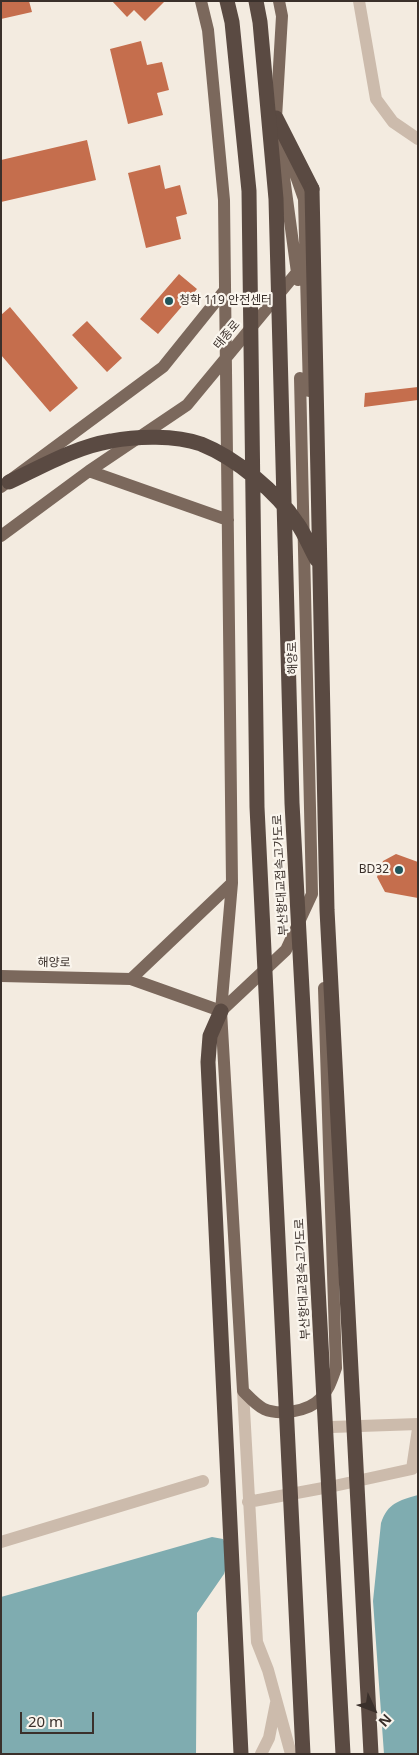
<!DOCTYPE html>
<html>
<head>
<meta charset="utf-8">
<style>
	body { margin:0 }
	#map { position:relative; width:419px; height:1755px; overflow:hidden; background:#f3ebe0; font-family:"Noto Sans",sans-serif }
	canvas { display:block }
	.frame { position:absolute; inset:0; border:2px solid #3a302b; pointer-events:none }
	.north { position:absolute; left:349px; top:1685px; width:50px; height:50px; -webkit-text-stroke:4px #faf5ed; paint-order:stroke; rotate:133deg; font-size:14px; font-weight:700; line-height:20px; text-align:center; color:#3a302b }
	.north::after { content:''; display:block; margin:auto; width:18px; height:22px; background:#3a302b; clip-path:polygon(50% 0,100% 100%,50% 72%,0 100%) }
	.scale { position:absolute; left:20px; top:1712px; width:74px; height:22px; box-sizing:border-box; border:2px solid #3a302b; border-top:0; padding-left:6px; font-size:15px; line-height:18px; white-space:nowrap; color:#3a302b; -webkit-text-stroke:4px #faf5ed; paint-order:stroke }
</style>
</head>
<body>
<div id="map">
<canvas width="419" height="1755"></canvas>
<div class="frame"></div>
<div class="north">N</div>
<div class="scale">20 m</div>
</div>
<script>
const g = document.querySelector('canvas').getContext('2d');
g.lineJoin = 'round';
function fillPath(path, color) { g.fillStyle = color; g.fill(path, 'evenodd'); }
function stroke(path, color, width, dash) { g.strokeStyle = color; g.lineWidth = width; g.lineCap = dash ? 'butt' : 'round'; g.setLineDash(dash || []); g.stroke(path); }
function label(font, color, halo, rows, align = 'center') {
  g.font = font + ' "Noto Sans","Noto Sans KR",sans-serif'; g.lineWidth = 4.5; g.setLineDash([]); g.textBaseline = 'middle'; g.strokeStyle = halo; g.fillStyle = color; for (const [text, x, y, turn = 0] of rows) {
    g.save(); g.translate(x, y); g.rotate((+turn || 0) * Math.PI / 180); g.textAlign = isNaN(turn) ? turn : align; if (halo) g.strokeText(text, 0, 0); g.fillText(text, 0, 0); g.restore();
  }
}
fillPath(new Path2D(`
	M418 1495V1754H384L373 1601 381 1523C388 1503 398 1501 418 1495Z
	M212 1537 223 1539 226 1546 228 1561 224 1574 197 1613 196 1754H1V1597Z`), '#7facb0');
fillPath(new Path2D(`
	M1 1H29L32 12 1 19Z
	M112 1H165L145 21 134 10 127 17Z
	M141 41 147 65 162 62 169 90 157 93 163 115 128 124 110 49Z
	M87 140 96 180 1 202V160Z
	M160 165 165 189 180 185 187 214 176 217 181 239 146 248 128 173Z
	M179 274 197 289 158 334 140 319Z
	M10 307 78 388 50 412 1 355V315Z
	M87 321 122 358 107 372 72 335Z
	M418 387V400L364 407 365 393Z
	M396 854 418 862V898L385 892 377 877 383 861Z`), '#c56e4d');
stroke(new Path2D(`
	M359 1 376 99 393 122 418 139
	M243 1391 257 1642 268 1670 291 1754
	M332 1427 418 1424
	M248 1502 334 1486 412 1469 418 1429
	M1 1542 203 1481
	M261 1754 269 1738 276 1703`), '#ccbbac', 12);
stroke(new Path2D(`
	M201 1 208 30 224 200 232 883 221 1011 243 1391C249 1397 256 1405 264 1409 280 1416 309 1411 320 1399 329 1390 332 1379 336 1368L324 988
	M279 1 282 16 276 118 298 280
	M289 156 304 199 309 391
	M89 471 228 520
	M1 487 163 367 225 290
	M1 536 89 471 187 405 298 271
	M1 976 131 979 221 1011
	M131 979 232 883
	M221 1011 286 950 312 894 300 378`), '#7b685c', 12);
stroke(new Path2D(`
	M276 118 312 189
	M221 1011 210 1036 208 1062 241 1754`), '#5a4a42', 15);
stroke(new Path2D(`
	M227 1 232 22 249 191 257 807 303 1754
	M256 1 260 22 276 199 292 803 343 1754
	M312 189 327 910 371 1754
	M9 482C41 467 75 447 111 441 137 436 175 435 201 444 236 458 277 492 297 523 305 534 310 548 317 560`), '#5a4a42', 15);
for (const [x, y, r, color] of [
	[169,301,5,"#20555b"],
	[399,870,5,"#20555b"]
]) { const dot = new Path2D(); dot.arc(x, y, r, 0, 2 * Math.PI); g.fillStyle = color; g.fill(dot); stroke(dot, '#faf5ed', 2); }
label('12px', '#3a302b', '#faf5ed', [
	["청학 119 안전센터",179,301],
	["BD32",389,870,"right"]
], 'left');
label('12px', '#3a302b', '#faf5ed', [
	["태종로",227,335,-50],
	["해양로",293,658,-91],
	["부산항대교접속고가도로",281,875,-93],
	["해양로",54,963,1],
	["부산항대교접속고가도로",303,1279,-93]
]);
</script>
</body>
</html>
